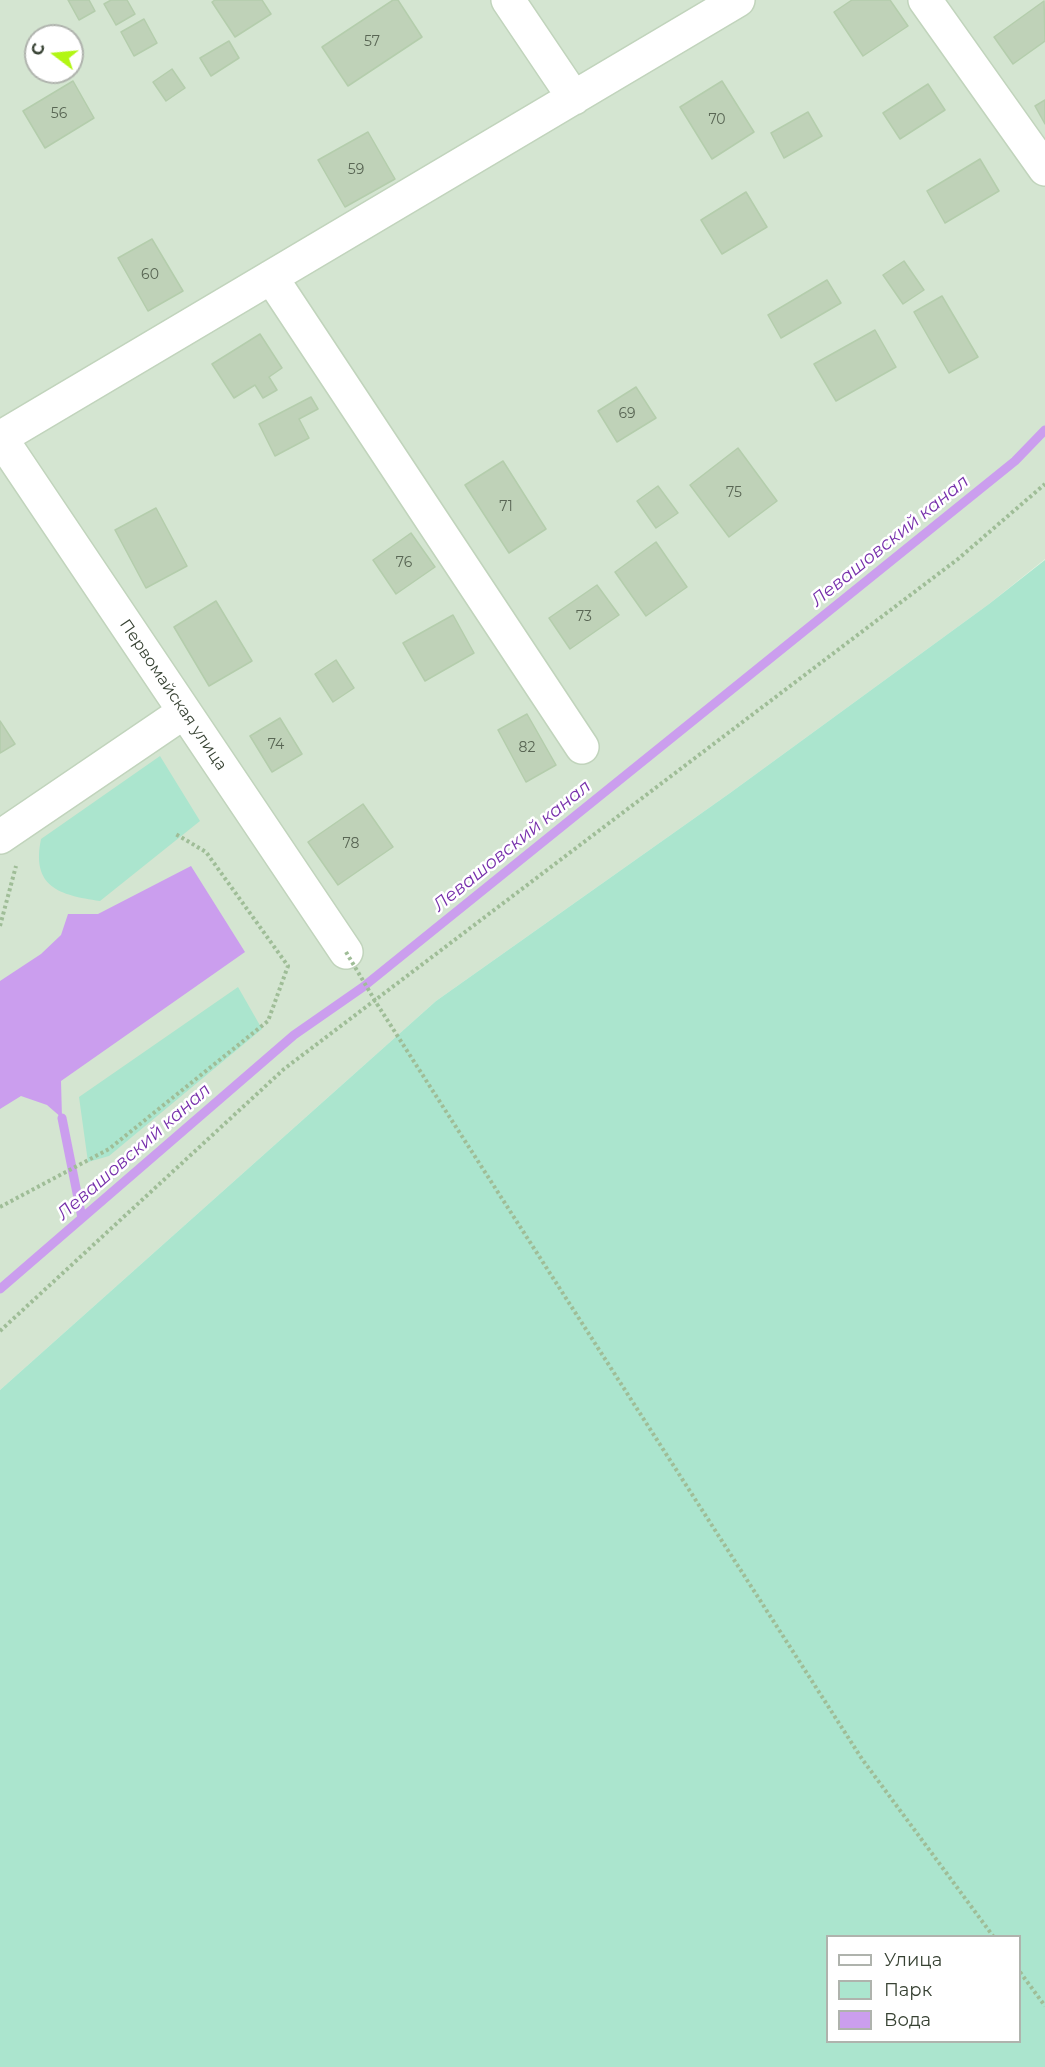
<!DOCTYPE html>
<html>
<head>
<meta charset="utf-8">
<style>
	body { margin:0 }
	#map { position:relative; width:1045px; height:2067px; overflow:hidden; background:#e5f1e2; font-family:Montserrat,sans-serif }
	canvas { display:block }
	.legend { position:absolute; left:826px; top:1935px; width:195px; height:108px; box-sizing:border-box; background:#fff; border:2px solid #afb3ad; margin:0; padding:8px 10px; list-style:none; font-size:18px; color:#374233 }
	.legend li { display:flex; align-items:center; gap:12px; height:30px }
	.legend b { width:30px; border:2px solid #afb3ad }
	.north { position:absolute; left:24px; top:24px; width:60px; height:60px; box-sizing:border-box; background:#fff; border:2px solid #afb3ad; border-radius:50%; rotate:286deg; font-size:16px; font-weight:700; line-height:24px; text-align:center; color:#374233 }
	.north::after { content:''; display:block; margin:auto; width:21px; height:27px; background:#b2f614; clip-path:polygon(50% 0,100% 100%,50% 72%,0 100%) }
</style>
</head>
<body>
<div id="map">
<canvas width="1045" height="2067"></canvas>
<ul class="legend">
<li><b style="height:8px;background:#fff"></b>Улица</li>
<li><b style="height:16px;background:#abe5ce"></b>Парк</li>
<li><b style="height:16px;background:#cb9eee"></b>Вода</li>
</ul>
<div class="north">С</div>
</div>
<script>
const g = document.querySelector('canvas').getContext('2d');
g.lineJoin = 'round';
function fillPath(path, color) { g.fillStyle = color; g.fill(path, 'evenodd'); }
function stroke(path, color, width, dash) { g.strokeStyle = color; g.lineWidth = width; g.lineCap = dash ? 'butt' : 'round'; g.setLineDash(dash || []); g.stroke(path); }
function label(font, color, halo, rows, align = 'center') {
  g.font = font + ' Montserrat,sans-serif'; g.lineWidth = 5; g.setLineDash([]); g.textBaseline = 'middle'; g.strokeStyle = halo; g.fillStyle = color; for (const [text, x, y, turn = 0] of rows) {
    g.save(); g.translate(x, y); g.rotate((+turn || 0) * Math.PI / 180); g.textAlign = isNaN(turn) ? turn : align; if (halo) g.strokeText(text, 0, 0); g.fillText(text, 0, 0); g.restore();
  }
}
fillPath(new Path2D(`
	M0 0H1045V559L989 604 730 793 436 1001 0 1390ZM36 36H72V72H36Z`), '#d4e5d1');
fillPath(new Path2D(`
	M1045 560V2067H0V1390L436 1001 730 793 989 604ZM828 1936H1020V2042H828Z
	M160 756 200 821 100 901C59 895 31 887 41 839Z
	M238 987 262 1029 109 1156 88 1162 79 1097Z`), '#abe5ce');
fillPath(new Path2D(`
	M191 866 245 952 61 1081 62 1118 47 1105 21 1096 0 1109V981L41 954 61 935 68 914H98Z`), '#cb9eee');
stroke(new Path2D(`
	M62 1118 82 1218
	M0 1289 294 1035 363 987 1015 461 1045 430`), '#cb9eee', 9);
const building = new Path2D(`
	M68 0H89L95 11 79 20Z
	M111 0H127L135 14 116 25 104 4Z
	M215 0H262L271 14 235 37 212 2Z
	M393 0H398L422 37 348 86 322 47Z
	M852 0H890L908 26 863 56 834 12Z
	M1044 1 1045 41 1013 64 994 37Z
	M144 19 157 43 134 56 121 32Z
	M229 41 239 58 211 76 200 58Z
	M172 69 185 88 166 101 153 82Z
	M73 81 94 118 45 148 23 111Z
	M722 81 754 132 712 159 680 107Z
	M928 84 945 110 900 139 883 113Z
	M1045 100V124L1035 106Z
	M808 112 822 136 784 158 771 133Z
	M368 132 395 179 345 207 318 160Z
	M980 159 999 191 945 223 927 191Z
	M746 192 767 227 722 254 701 220Z
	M152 239 183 291 148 311 118 258Z
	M904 261 924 290 903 304 883 275Z
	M827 280 841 303 781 338 768 315Z
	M942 296 978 357 949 373 914 312Z
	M875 330 896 367 836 401 814 364Z
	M260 334 282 368 269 377 277 390 263 398 255 385 234 398 212 364Z
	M636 387 656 418 617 442 598 411Z
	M311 397 318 409 299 419 309 438 275 456 259 424Z
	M738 448 777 501 729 537 690 485Z
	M503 461 546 529 509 553 465 485Z
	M658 486 678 513 656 528 637 501Z
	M156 508 187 566 146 588 115 530Z
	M411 533 435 567 396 594 373 560Z
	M656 542 687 587 646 616 615 572Z
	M597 585 619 615 570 649 549 618Z
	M216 601 252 661 209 686 174 627Z
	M453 615 474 653 425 681 403 643Z
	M336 660 354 688 333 702 315 674Z
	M527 714 556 765 526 782 498 730Z
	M280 718 302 754 272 772 250 736Z
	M0 721 15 744 0 753Z
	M363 804 393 847 338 885 308 842Z`);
fillPath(building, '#bfd2b8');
stroke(building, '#b4cdac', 1.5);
const minor = new Path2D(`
	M508 0 574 98
	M925 0 1045 169
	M271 277 582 747
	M0 437 346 952
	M0 438 738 0
	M0 837 184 712`);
stroke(minor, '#c1d4bc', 36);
stroke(new Path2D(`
	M0 926 16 866
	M377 1004 862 1759 993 1936
	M0 1207 109 1149 268 1021 288 966 206 852 174 833
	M0 1331 284 1069 958 559 1045 484
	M1020 1972 1045 2006`), '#9fbd97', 4, [3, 3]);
stroke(minor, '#fff', 33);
stroke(new Path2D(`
	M346 952 377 1004`), '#9fbd97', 4, [3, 3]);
label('14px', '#596654', null, [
	["57",372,42],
	["56",59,114],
	["70",717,120],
	["59",356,170],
	["60",150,275],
	["69",627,414],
	["75",734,493],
	["71",506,507],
	["76",404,563],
	["73",584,617],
	["74",276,745],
	["82",527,748],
	["78",351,844]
]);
label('16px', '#374233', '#fff', [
	["Первомайская улица",173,695,56]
]);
label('italic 18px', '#762fab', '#fff', [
	["Левашовский канал",890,541,-39],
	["Левашовский канал",512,846,-39],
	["Левашовский канал",134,1152,-41]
]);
</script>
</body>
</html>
